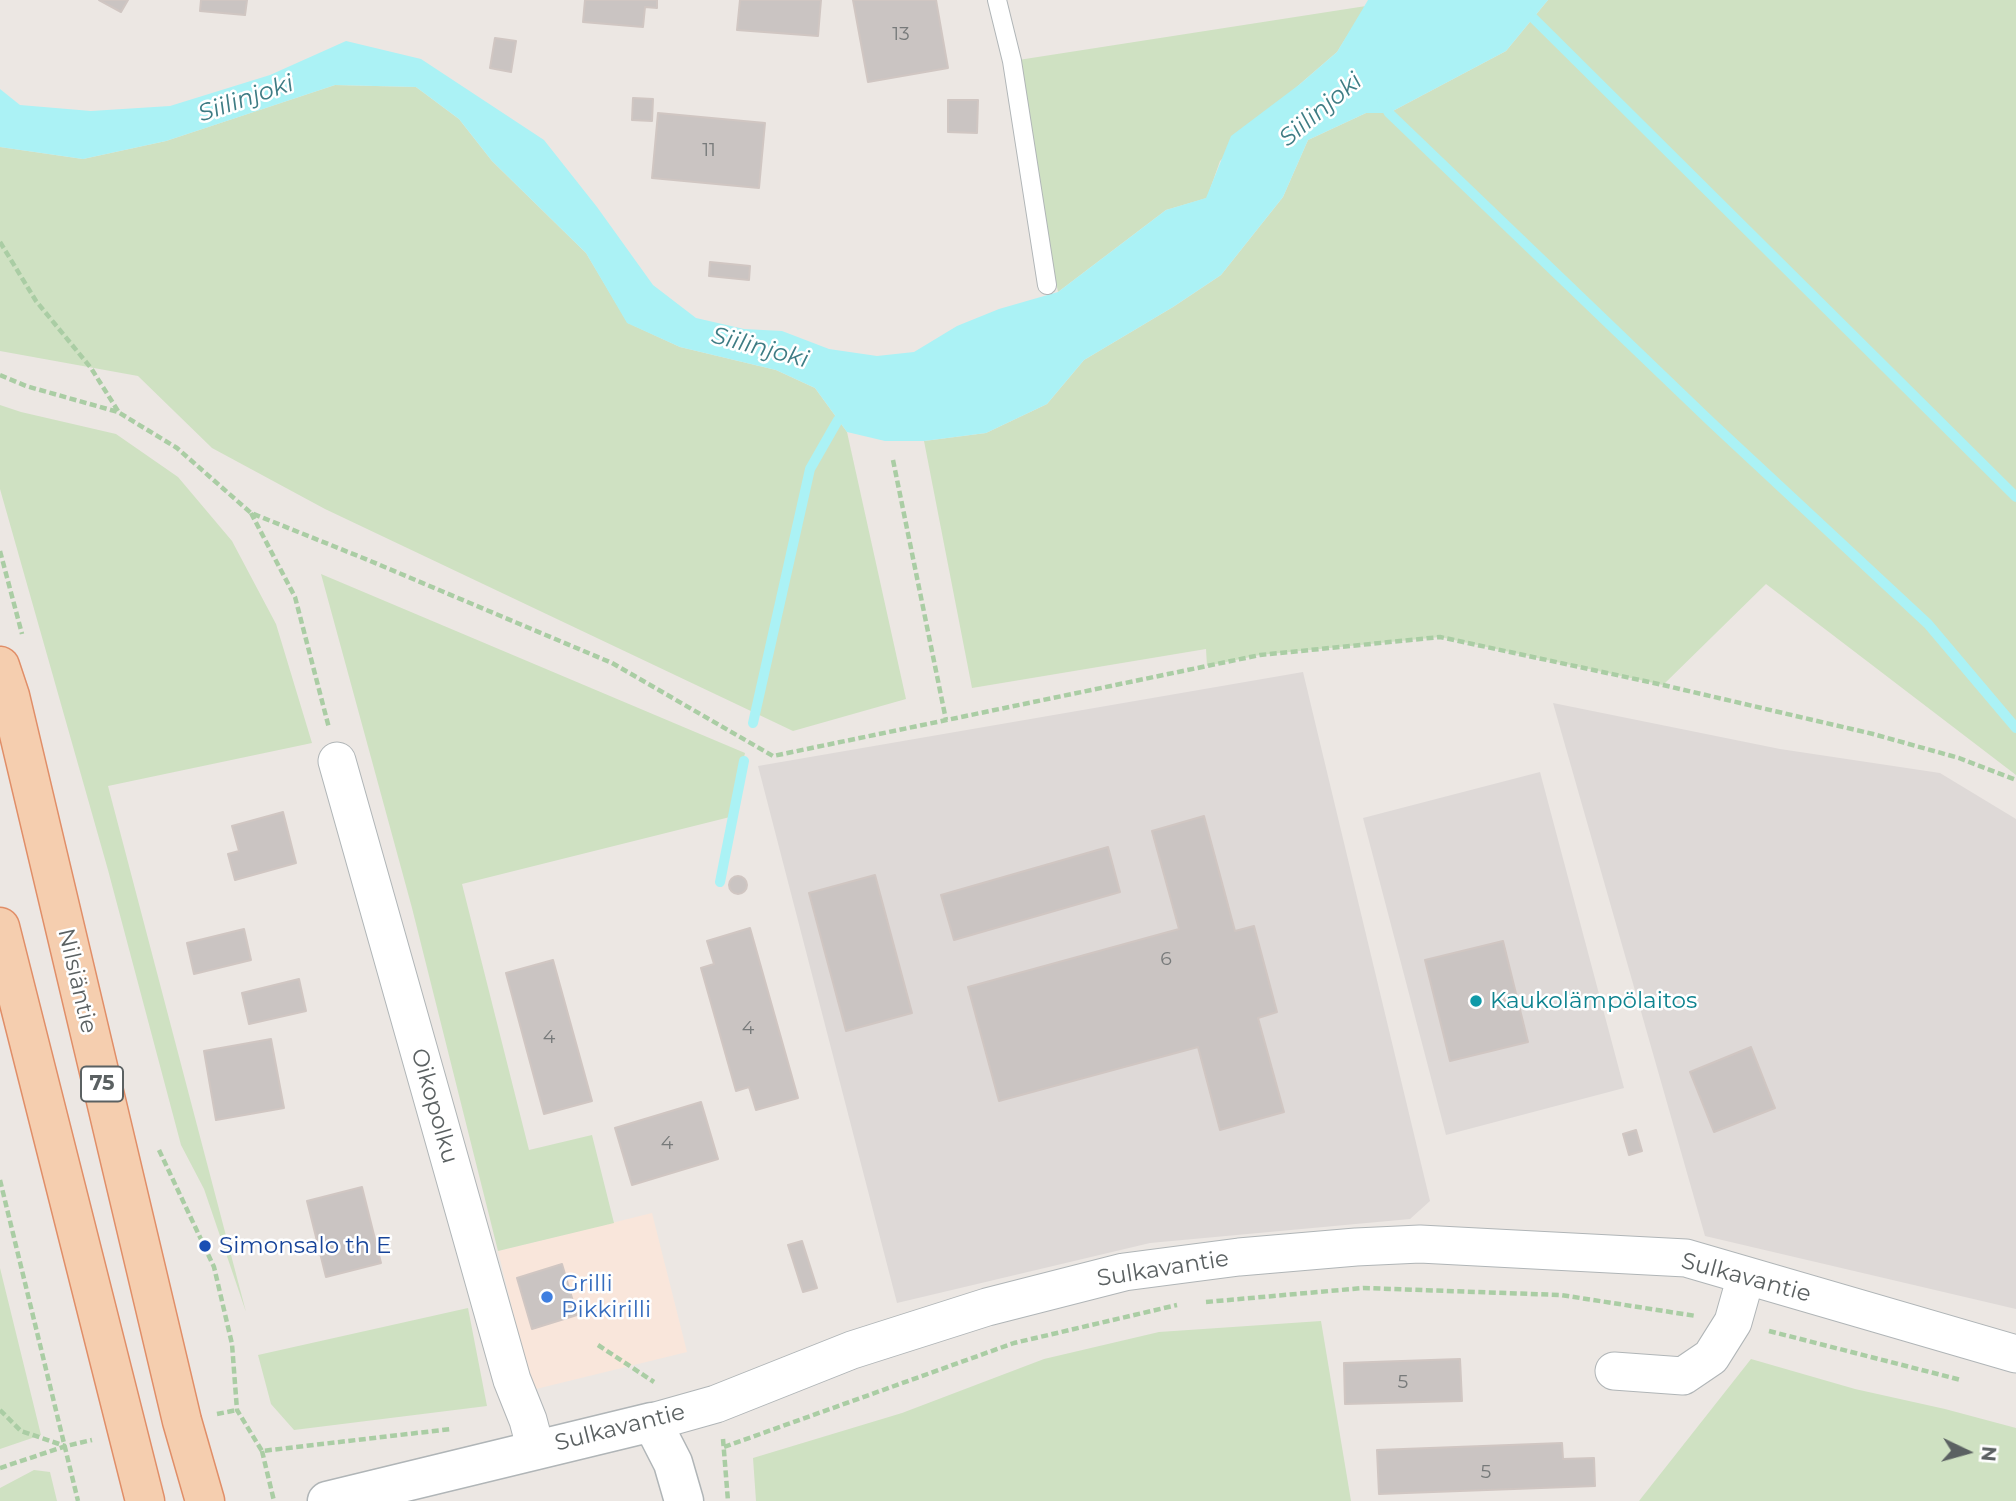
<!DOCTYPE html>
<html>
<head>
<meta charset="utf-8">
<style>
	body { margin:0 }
	#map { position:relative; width:2016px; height:1501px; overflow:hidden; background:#ece7e3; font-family:Montserrat,sans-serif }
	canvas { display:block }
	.north { position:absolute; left:1932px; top:1417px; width:70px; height:70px; -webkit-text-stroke:5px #fff; paint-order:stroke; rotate:95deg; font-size:19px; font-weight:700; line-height:28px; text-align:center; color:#5b6162 }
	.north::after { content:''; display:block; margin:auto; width:24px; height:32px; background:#5b6162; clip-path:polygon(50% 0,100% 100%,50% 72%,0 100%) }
</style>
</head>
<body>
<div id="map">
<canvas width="2016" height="1501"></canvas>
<div class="north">N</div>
</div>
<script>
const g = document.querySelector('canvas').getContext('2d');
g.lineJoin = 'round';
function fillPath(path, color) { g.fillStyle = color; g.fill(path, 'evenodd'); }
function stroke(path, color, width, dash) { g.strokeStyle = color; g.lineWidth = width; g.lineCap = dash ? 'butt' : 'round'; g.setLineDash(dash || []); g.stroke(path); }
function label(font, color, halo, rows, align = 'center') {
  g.font = font + ' Montserrat,sans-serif'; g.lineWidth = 5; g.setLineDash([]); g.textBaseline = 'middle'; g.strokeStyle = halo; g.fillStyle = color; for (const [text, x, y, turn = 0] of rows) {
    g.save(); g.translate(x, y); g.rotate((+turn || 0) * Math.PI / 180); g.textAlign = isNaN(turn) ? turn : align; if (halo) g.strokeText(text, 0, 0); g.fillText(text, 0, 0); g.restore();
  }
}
fillPath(new Path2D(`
	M652 1213 687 1352 532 1390 498 1251Z`), '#f9e6db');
fillPath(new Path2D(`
	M1303 672 1430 1201 1410 1219 1150 1243 897 1303 758 766Z
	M1553 703 1780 749 1940 773 2016 819V1309L1705 1236Z
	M1540 772 1624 1088 1446 1135 1363 818Z`), '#ded9d7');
fillPath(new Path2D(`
	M1548 0H2016V775L1766 584 1663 685 1440 637 1260 655 1207 666 1206 649 972 688 924 441 986 433 1047 404 1084 360 1173 307 1221 275 1283 197 1308 140 1366 113H1389L1506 51Z
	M1366 6 1337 52 1300 84 1220 161 1207 198 1166 210 1058 292 1012 61Z
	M335 85 416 87 459 119 492 161 586 253 628 323 680 347 776 370 815 388 847 432 906 699 793 731 325 509 212 448 138 376 0 351V147L83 159 166 141Z
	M0 405 21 412 116 434 178 477 232 541 276 624 312 743 108 786 246 1312 204 1189 181 1145 108 870 0 489Z
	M321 574 745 753 730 817 462 884 529 1150 592 1135 614 1223 498 1251 412 908Z
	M0 1268 41 1435 0 1449Z
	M468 1308 487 1406 294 1430 271 1404 258 1355Z
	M1321 1321 1351 1501H756L753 1458 902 1413 1044 1359 1159 1332Z
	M1751 1359 1855 1389 1945 1409 2016 1428V1501H1639Z
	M34 1470 50 1472 57 1501H0V1488Z`), '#cfe1c2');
fillPath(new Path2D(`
	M1368 0H1548L1506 51 1389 113H1366L1308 140 1283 197 1221 275 1173 307 1084 360 1047 404 986 433 924 441H885L847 432 815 388 776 370 680 347 627 323 586 253 492 161 459 119 416 87 335 85 166 141 83 159 0 147V89L20 105 91 111 170 106 270 75 346 41 421 59 544 140 597 207 653 285 696 318 744 329 782 331 829 349 877 356 914 352 957 326 999 309 1058 292 1166 210 1206 198 1231 136 1300 84 1337 52Z`), '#abf2f5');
stroke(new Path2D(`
	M1515 0 2016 497
	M1382 101 1389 113 1711 422 1928 624 2016 728
	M753 723 810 469 838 420
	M720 882 744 761`), '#abf2f5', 10);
const building = new Path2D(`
	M99 0H128L121 12Z
	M201 0H247L245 15 200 11Z
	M585 0H657V8L645 7 643 27 583 22Z
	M740 0H821L818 36 737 30Z
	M853 0H936L948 68 868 82Z
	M495 38 516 41 511 72 490 68Z
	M633 98 653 99 652 121 632 120Z
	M948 100H978L977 133 948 132Z
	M658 113 765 123 759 188 652 178Z
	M710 262 750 266 749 280 709 276Z
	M283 812 296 863 235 880 228 854 239 851 232 826Z
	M1204 816 1235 931 1254 926 1277 1012 1258 1018 1284 1112 1220 1130 1198 1047 999 1101 968 987 1179 929 1152 831Z
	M1108 847 1120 892 954 940 941 895Z
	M875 875 912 1013 846 1031 809 893Z
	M729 885a9 9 0 1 1 18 0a9 9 0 1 1-18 0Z
	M750 928 798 1098 756 1110 749 1087 736 1091 701 968 714 964 707 941Z
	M244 929 251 960 194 974 187 943Z
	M1503 941 1528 1042 1450 1061 1425 960Z
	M553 960 592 1101 544 1114 506 973Z
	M299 979 306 1011 249 1024 242 993Z
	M271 1039 284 1108 216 1120 204 1051Z
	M1751 1047 1775 1108 1714 1132 1690 1072Z
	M701 1102 718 1159 632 1185 615 1128Z
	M1636 1130 1642 1151 1629 1155 1623 1134Z
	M362 1187 381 1263 326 1277 307 1201Z
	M802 1241 817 1288 803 1292 788 1245Z
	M562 1264 577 1315 532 1329 517 1278Z
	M1460 1359 1462 1401 1345 1404 1344 1363Z
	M1562 1443 1563 1459 1594 1458 1595 1486 1379 1494 1377 1450Z`);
fillPath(building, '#cac4c2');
stroke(building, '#d0c6c2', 2);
const service = new Path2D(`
	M997 0 1012 61 1047 285`);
const minor = new Path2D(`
	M337 761 512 1380 528 1420 536 1450
	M1614 1371 1683 1376 1711 1357 1733 1322 1746 1276
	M652 1422 716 1404 852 1350 987 1307 1124 1272 1239 1257 1356 1247 1420 1244 1686 1258 2016 1354`);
const tertiary = new Path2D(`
	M327 1501 652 1422 673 1463 684 1501`);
const primary = new Path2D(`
	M0 666 10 696 182 1421 205 1501
	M0 927 145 1501`);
stroke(service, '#b0b5b7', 20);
stroke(minor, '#b0b5b7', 39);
stroke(tertiary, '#b0b5b7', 41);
stroke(primary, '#e08e68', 41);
stroke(new Path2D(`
	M0 242 36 301 91 368 118 411
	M0 375 26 386 118 412 177 448 251 513 368 560 612 663 773 756 1260 655 1440 637 1663 685 1873 734 1959 758 2016 780
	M893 460 946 720
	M251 513 295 597 329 728
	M0 551 22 634
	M159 1150 214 1267 232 1344 237 1410 262 1451 451 1429
	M0 1180 78 1501
	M1206 1302 1363 1288 1561 1295 1696 1316
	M1769 1331 1961 1380
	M598 1345 654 1382
	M0 1410 21 1431 65 1446
	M217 1414 237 1410
	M723 1439 728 1501
	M724 1447 1014 1343 1177 1305
	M262 1451 274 1501
	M0 1468 66 1446 92 1440`), '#aacda4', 4.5, [7, 3.5]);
stroke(service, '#fff', 18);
stroke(minor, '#fff', 37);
stroke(tertiary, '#fff', 38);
stroke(primary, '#f5ceaf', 38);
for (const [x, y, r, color] of [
	[1476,1001,7,"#0f9aa8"],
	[205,1246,7,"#1a4fb4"],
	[547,1297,7,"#3f7fe0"]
]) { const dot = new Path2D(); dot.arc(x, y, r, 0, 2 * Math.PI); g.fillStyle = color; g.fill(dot); stroke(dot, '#fff', 2.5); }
label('19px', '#777a7a', null, [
	["13",901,34],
	["11",709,150],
	["6",1166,959],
	["4",748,1028],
	["4",549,1037],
	["4",667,1143],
	["5",1403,1382],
	["5",1486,1472]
]);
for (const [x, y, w] of [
	[102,1084,42]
]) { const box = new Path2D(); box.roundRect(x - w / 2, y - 17.5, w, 35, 5); g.fillStyle = '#fff'; g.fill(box); stroke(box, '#5b6162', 2); }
label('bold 21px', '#5b6162', null, [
	["75",102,1084]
]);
label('23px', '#5b6162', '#fff', [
	["Nilsiäntie",77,981,77],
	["Oikopolku",434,1106,74],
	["Sulkavantie",1163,1269,-9],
	["Sulkavantie",1746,1278,15],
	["Sulkavantie",620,1428,-14]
]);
label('23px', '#0d838f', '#fff', [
	["Kaukolämpölaitos",1490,1001]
], 'left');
label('23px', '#164399', '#fff', [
	["Simonsalo th E",219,1246]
], 'left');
label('23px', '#366cbe', '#fff', [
	["Grilli",561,1284],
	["Pikkirilli",561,1310]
], 'left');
label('italic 24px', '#3e7c84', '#fff', [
	["Siilinjoki",246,99,-19],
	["Siilinjoki",1321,110,-40],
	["Siilinjoki",760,348,15]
]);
</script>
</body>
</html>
